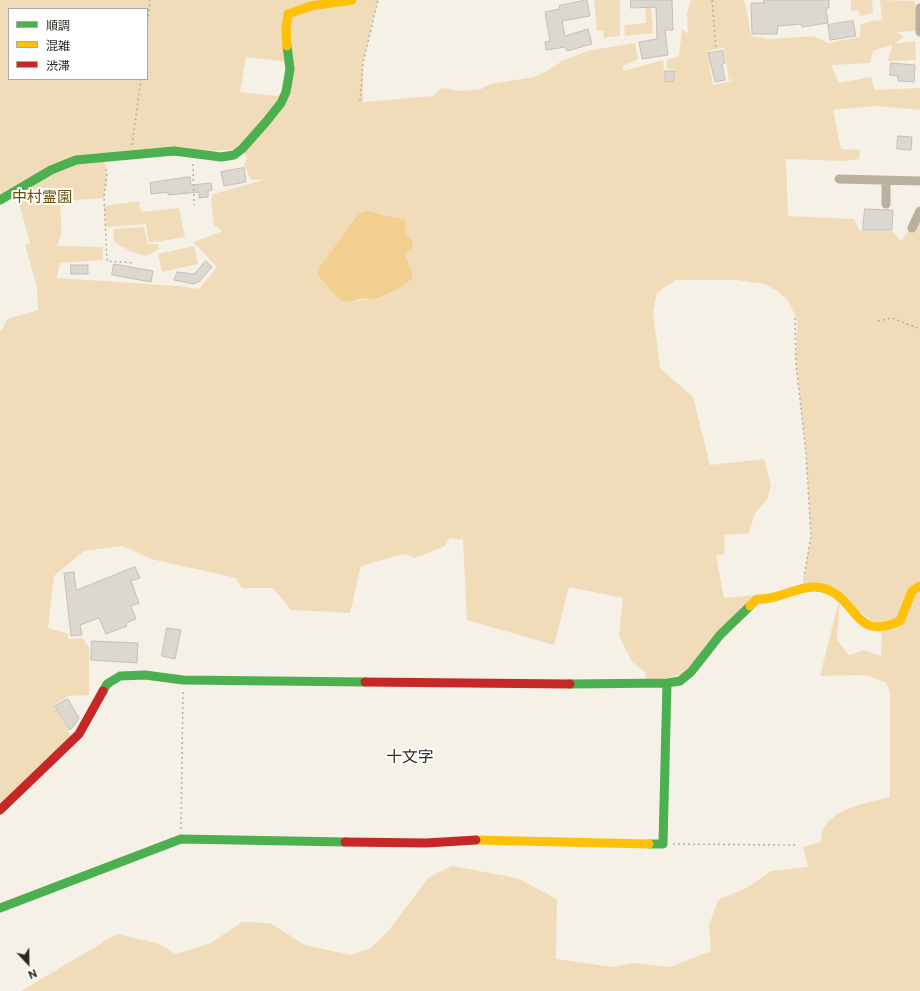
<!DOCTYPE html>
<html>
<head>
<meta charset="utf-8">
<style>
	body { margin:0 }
	#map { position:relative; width:920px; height:991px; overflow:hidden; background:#f6f1e7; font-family:Commissioner,"Noto Sans JP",sans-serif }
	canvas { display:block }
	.legend { position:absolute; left:8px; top:8px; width:140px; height:72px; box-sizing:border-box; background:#fff; border:1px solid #aaa9a6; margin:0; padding:5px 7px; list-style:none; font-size:12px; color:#2b2821 }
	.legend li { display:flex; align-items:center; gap:8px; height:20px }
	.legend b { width:20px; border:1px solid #aaa9a6 }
	.north { position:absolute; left:8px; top:943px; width:40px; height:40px; -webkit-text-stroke:3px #fff; paint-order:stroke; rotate:158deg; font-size:11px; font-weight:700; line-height:16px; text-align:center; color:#2b2821 }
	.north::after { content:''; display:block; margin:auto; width:14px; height:18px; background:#2b2821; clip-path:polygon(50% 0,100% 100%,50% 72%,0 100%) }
</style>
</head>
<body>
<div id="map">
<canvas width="920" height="991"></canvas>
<ul class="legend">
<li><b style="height:5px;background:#4caf50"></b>順調</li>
<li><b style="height:5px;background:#ffc107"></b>混雑</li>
<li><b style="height:5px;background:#c62828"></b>渋滞</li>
</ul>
<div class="north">N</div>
</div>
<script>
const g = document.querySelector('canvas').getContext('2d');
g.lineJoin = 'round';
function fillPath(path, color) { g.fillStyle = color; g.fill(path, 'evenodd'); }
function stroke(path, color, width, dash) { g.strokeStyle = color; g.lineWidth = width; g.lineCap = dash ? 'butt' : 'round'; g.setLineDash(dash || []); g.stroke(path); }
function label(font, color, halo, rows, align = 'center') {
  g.font = font + ' Commissioner,"Noto Sans JP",sans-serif'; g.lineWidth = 4; g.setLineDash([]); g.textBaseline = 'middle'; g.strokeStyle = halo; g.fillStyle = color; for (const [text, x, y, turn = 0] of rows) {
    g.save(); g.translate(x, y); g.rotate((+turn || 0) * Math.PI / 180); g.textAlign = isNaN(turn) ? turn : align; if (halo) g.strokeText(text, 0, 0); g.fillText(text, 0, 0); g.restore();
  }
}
fillPath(new Path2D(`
	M0 0H378L363 63V102L433 96 442 88 462 91 481 89 490 84 534 77 547 71 562 61 587 51 635 43 638 59 623 66V71L663 60 665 82H675L674 69H667V60L679 56 682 30 688 33 687 14 691 0H743L746 6 751 36 769 39 813 36 828 43 860 37 861 24 871 21 882 20 880 0 915 1 916 31 897 32 904 37 894 44 915 41 916 60 888 61 892 45 873 51 870 63 831 65 839 83 871 77 875 90 920 88V110L876 106 833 110 841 149 860 150 859 159 844 161 786 159 788 216 854 219 860 231H892L901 241 920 215V991H21L117 934 157 943 176 954 211 943 242 922 270 923 305 945 351 955 371 948 389 930 429 877 452 866 517 878 557 899 556 959 613 967 634 963 670 967 711 951 709 925 718 900 748 887 771 871 808 867 803 847 821 842C822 839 821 833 823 830 833 807 869 803 890 797V692L886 683 865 675 820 676 840 596 802 587 811 536 806 453 796 364 797 319 787 299 777 291 764 284 737 280H675L657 293 653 312 660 368 693 397 710 465 764 459 771 486 767 500 755 513 749 533 724 535 725 554 716 555 724 598 756 595 691 672 645 683 646 673 632 662 619 636 623 598 569 587 554 645 467 620 463 540 450 538 445 546 415 558 403 554 361 566 350 613 291 610 273 588H242L236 578 151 559 123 546 84 551 54 576 48 628 68 634 69 639 83 638 89 648V695L68 696 54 705 73 740 0 810V330H2L7 319 38 310 37 287 25 245 30 243 16 192 0 200ZM9 9H147V79H9ZM724 48 729 81H732L733 78V81L713 85 707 51ZM246 57 289 62 285 97 240 92ZM242 149 247 159 244 165 251 180 267 179 213 194 211 199 214 225 223 231 193 242 217 267 199 289 178 286 57 278 60 263 103 260V247L56 246C65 237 60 213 60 201L104 198 107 174 103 158ZM405 234 412 248 405 254 412 272V279C403 288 386 297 373 299 366 300 362 299 355 302L323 282 318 276ZM840 597 882 628 881 656 864 650 849 655 837 640Z
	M594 0H620V36L604 38 603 31H597Z
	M851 0H872L873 13 860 16 858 10 851 12Z
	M645 2H651L653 33 625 36 624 25 646 23Z
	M139 201 141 212 179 208 185 237 149 243 146 224 106 227 104 206Z
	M144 227 148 244H158L159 249 146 256 132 252 114 242 113 229Z
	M194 246 198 264 162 272 158 254Z`), '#f0dcb9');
fillPath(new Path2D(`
	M366 211 405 220V234L413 241 412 248 405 254 412 272V279C403 288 386 296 373 299 369 300 365 298 361 299 353 301 348 303 340 300L318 276 319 268 359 214Z`), '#f2cf8f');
const building = new Path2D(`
	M587 0 590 16 562 21 565 36 588 29 592 44 567 51 565 47 546 50 545 42 550 41 545 12 560 9 559 6Z
	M631 0H672L673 30H665L668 55 642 59 639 42 657 39 656 7 631 8Z
	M764 0H829V8H826L828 23 802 27 801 24 778 26 777 34H752L751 3H764Z
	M853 21 856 36 830 40 828 25Z
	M723 51 725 63 722 64 725 80 715 82 708 53Z
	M891 63 915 65 914 82 898 81V76L890 75Z
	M665 71H674V81L666 82Z
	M898 136 912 137 911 150 897 149Z
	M244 168 246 182 224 186 221 172Z
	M190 177 191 185 211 183 212 190 208 191V197L199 198V192L168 195V192L151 194 150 183Z
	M865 209 893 210 892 230H863Z
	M206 261 212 267 200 281 194 284 174 280 177 272 194 274Z
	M114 264 153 271 151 282 112 275Z
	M71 265H88V274H71Z
	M135 567 140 578 131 581 139 603 131 606 136 619 126 623 127 626 106 634 99 618 80 625 82 635 71 636 64 573 74 572 76 590Z
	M167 628 181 630 175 659 162 656Z
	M92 641 138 643 137 663 91 660Z
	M68 699 79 718 73 727 69 730 55 706Z`);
fillPath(building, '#dcd8d0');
stroke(building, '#c3bfb8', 1);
stroke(new Path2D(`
	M712 0 716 49
	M147 26 150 0
	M360 101 363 63 378 0
	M132 145 141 79
	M193 164 194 205
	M106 169 107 174 104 198 107 261 134 263
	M795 318 796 364 806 453 811 536 804 577
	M878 321 892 318 920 329
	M181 829 183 690
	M673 844 795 845`), '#b5afa2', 1.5, [2, 3]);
stroke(new Path2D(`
	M920 8V32
	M839 179 920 181
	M886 204V181
	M912 228 920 211`), '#bab0a0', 9);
stroke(new Path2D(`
	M0 200 51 170 76 160 174 151 221 157 234 155 242 149 266 122 281 103 286 92 290 69 287 46
	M570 684 667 683 680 681 691 672 720 635 750 606
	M103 691 107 684 120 676 145 675 183 680 365 682
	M649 844H663L667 683
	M0 908 181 839 345 842`), '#4caf50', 9);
stroke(new Path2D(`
	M287 46 286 28 288 14 311 6 352 0
	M750 606 757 599C781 601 802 581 826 589 859 601 854 642 900 621L912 591 920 586
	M476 840 649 844`), '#ffc107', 9);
stroke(new Path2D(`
	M365 682 570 684
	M0 810 79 734 103 691
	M345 842 426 843 476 840`), '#c62828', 9);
label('15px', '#6e4e06', '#fff', [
	["中村霊園",42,197]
]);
label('16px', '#2b2821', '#fff', [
	["十文字",410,757]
]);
</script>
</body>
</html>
